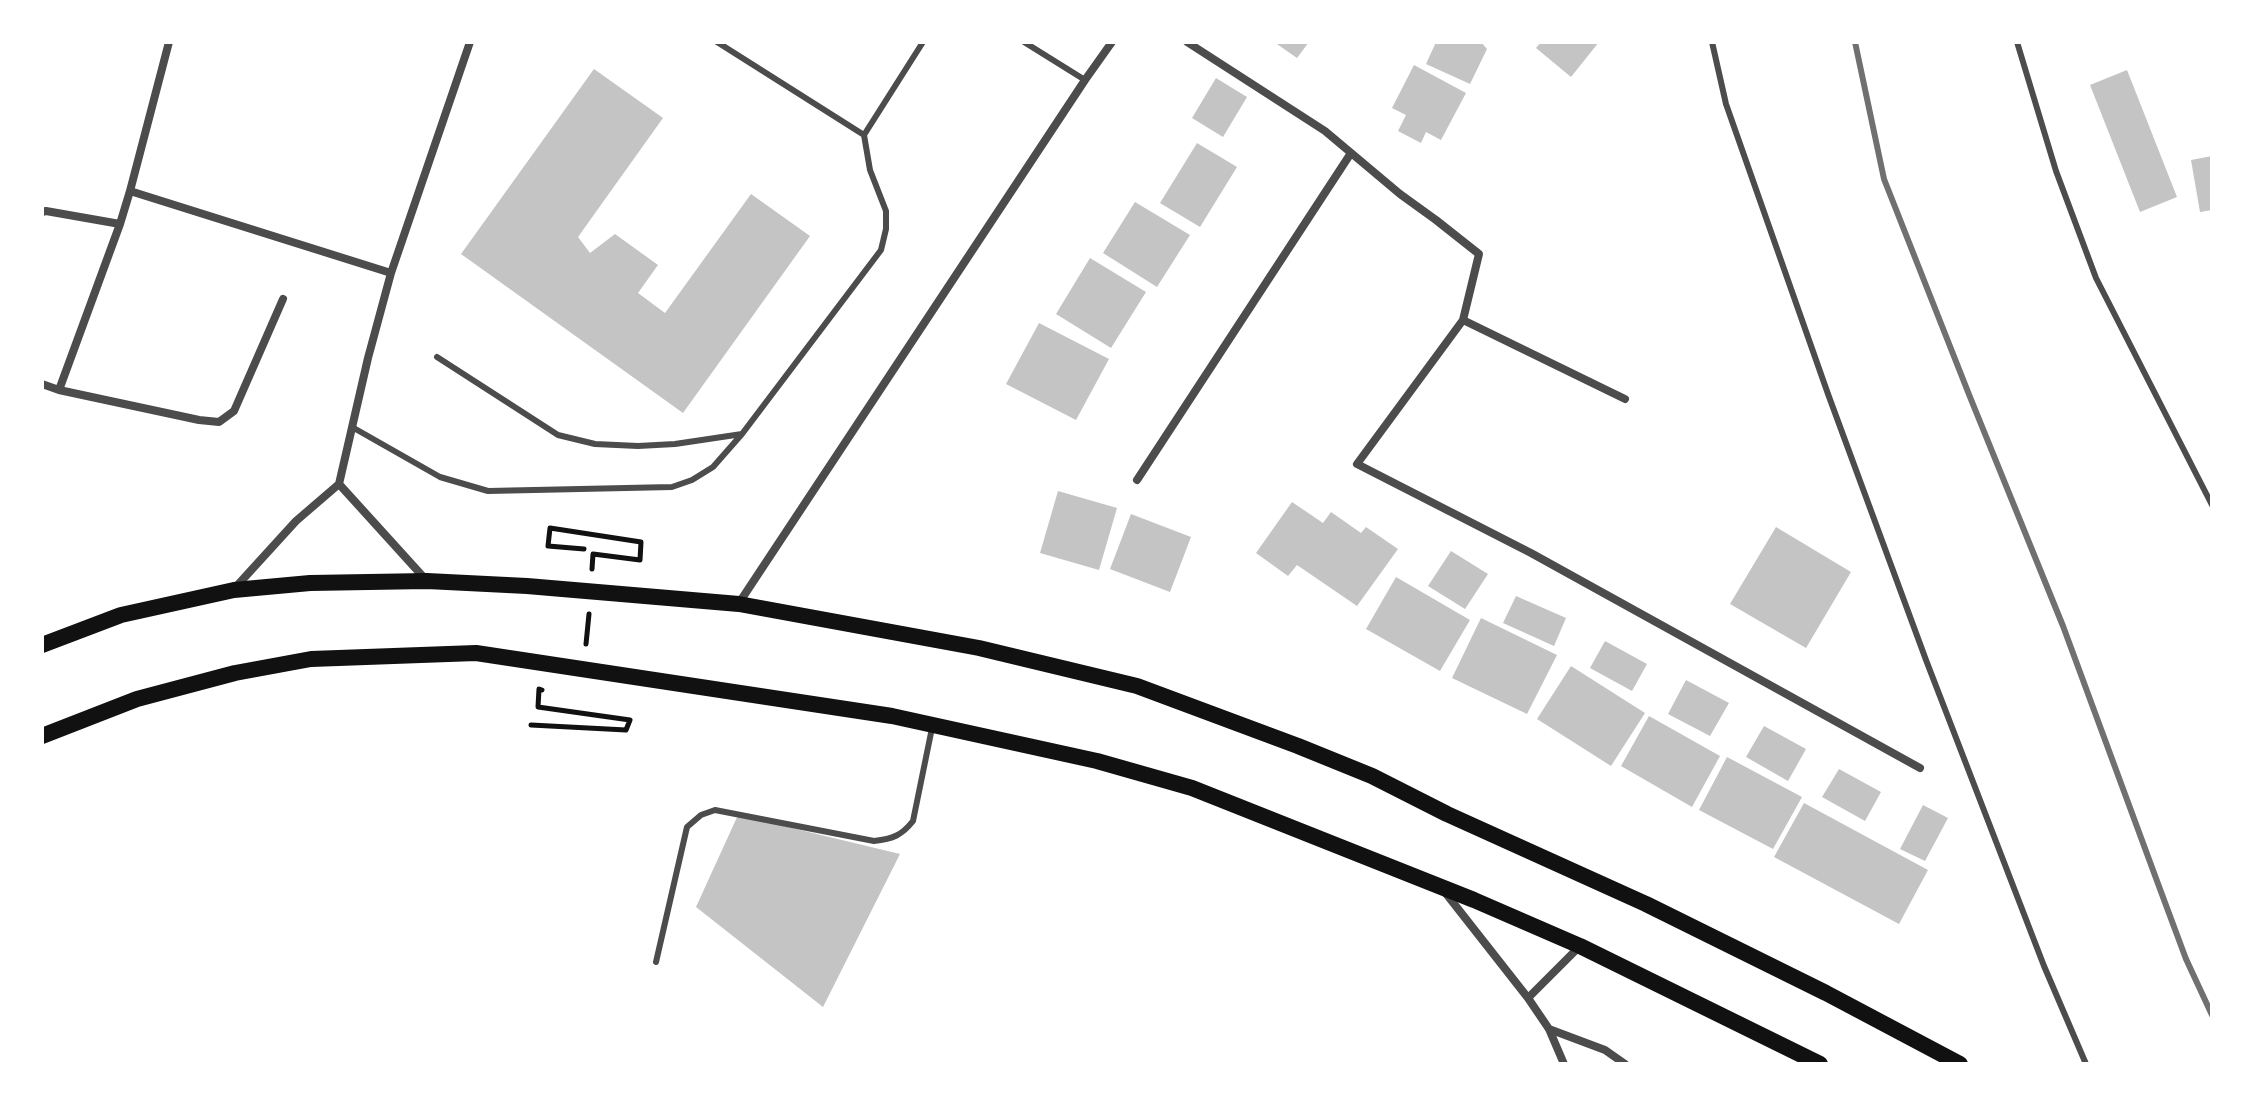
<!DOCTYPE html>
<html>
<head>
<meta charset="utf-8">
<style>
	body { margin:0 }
	#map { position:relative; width:2254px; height:1106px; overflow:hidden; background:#fff; font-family:Karla,sans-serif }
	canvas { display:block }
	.frame { position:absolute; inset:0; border:44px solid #fff; pointer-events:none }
</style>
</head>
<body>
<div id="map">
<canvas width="2254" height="1106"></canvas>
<div class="frame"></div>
</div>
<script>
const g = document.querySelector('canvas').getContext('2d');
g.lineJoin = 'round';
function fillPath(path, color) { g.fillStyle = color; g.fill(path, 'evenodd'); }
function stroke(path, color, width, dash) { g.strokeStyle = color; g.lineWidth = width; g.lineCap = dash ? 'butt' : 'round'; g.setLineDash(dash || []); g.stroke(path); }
fillPath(new Path2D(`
	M1274 42H1309L1297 58Z
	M1436 42H1481L1487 49 1470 84 1426 64Z
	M1541 42H1599L1571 77 1536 48Z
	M1414 65 1466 93 1441 140 1426 132 1421 143 1398 131 1406 115 1392 108Z
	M594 69 663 118 578 237 590 253 615 234 658 265 638 293 665 313 751 194 810 236 683 413 461 254Z
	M2127 70 2177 197 2140 212 2090 85Z
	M1216 78 1247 97 1223 137 1192 118Z
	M1197 143 1237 167 1200 227 1160 203Z
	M2212 156V210L2200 212 2191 160Z
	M1135 202 1190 235 1157 287 1103 253Z
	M1090 258 1146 292 1111 348 1056 314Z
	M1039 323 1109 359 1076 420 1006 384Z
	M1058 491 1117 508 1099 570 1040 553Z
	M1292 502 1323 523 1331 512 1361 533 1366 527 1398 549 1357 606 1297 565 1288 576 1256 553Z
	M1131 514 1191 537 1170 592 1110 569Z
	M1776 527 1851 572 1806 648 1730 604Z
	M1451 551 1488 574 1465 609 1428 586Z
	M1396 577 1470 620 1440 671 1366 629Z
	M1516 596 1566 618 1554 646 1503 623Z
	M1481 618 1557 655 1527 714 1452 678Z
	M1605 641 1647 664 1632 691 1590 668Z
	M1571 666 1645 713 1611 766 1537 719Z
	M1686 680 1729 703 1710 736 1668 714Z
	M1649 716 1720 756 1692 807 1621 766Z
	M1764 726 1806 749 1788 781 1746 757Z
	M1727 757 1802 797 1773 849 1699 810Z
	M1839 769 1881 792 1865 821 1822 797Z
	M1804 803 1928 870 1899 924 1774 857Z
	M1923 805 1948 818 1925 861 1900 849Z
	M738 815 900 854 823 1007 696 907Z`), '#c4c4c4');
stroke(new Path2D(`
	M584 549 548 546 550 528 641 542 640 560 593 554 592 569
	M586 644 589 614
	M531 725 626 730 630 720 538 707 539 689 542 690`), '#111', 5);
stroke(new Path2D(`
	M717 42 864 135
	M1024 42 1085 80
	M1712 42 1726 104 1828 394 1926 660 2044 966 2086 1064
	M2017 42 2056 171 2096 278 2212 505
	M437 357 558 435 595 444 638 446 675 444 742 434
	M352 427 440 477 488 491 672 487 692 480 713 467 742 434 881 250 886 229V211L870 170 864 135 923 42
	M656 962 687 827 701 815 715 810 874 841C893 839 902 835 913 821L932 728`), '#4c4c4c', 6);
stroke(new Path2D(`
	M169 42 130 191 391 273
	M1187 42 1325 131 1400 194 1436 220 1479 254 1463 320 1625 399
	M42 212 46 211 120 224
	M1463 320 1357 464 1531 553 1920 768
	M42 384 59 390 199 420 219 422 234 411 283 299
	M59 390 120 224 130 191
	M1137 480 1351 153
	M339 484 427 581
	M234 589 296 521 339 484 368 358 391 273 470 42
	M739 603 1085 80 1112 42
	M1444 891 1528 998 1549 1029 1564 1064
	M1528 998 1580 946
	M1549 1029 1605 1050 1625 1064`), '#4c4c4c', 8);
stroke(new Path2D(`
	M42 645 121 615 234 590 310 583 427 581 527 586 739 604 979 648 1137 686 1298 746 1372 776 1447 814 1646 904 1826 993 1960 1064
	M42 736 137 699 235 673 311 659 476 653 892 716 1097 761 1192 788 1474 900 1580 946 1820 1064`), '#111', 16);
stroke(new Path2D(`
	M1855 42 1884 179 1970 397 2063 626 2157 881 2186 959 2212 1015`), '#707070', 6);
</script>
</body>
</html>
